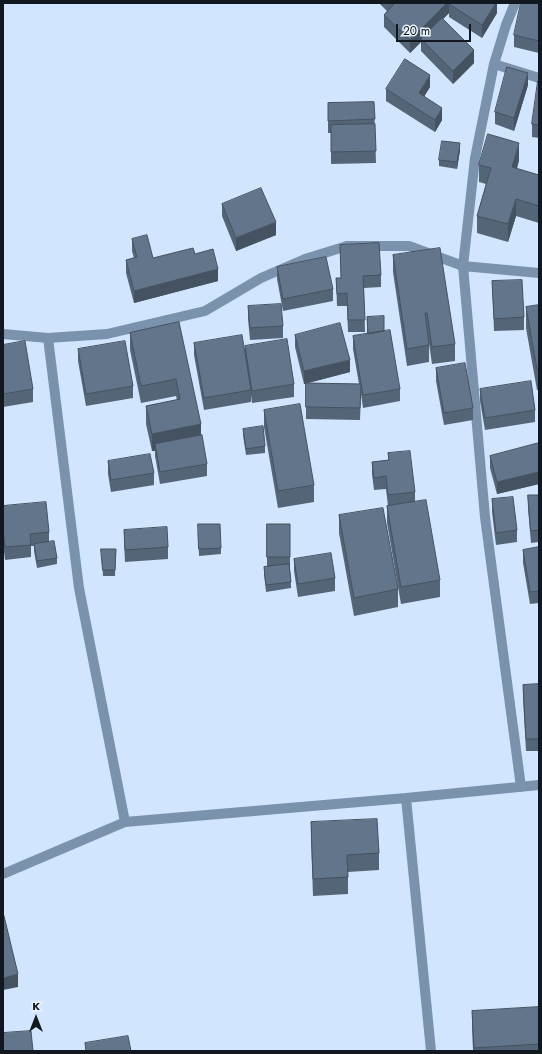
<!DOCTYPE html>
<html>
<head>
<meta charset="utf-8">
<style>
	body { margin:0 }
	#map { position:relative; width:542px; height:1054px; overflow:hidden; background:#d1e5fe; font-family:Jost,sans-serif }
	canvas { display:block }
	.frame { position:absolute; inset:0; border:4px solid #111820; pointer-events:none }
	.north { position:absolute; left:16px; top:998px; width:40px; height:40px; -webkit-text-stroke:3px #e9f1fb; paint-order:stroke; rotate:0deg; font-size:11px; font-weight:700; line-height:16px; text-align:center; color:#111820 }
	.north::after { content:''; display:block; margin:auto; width:14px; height:18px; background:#111820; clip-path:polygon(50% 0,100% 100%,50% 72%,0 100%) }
	.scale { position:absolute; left:396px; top:24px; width:75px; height:18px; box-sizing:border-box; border:2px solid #111820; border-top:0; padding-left:5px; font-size:12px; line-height:14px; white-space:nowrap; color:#111820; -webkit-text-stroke:3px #e9f1fb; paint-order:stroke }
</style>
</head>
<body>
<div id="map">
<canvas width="542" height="1054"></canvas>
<div class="frame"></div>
<div class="north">K</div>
<div class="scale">20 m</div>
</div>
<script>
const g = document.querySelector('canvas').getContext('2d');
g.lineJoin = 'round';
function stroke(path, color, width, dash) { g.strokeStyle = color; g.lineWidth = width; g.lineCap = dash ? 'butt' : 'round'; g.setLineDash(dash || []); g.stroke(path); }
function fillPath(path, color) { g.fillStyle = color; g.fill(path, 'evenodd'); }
stroke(new Path2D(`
	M515 3 506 25 494 64 475 158 463 266 485 517 521 787
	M494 64 539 78
	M3 334 48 338 107 334 205 311 261 278 305 259 347 246H409L463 266 539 273
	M48 338 79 588 125 822
	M406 798 431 1051
	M3 874 125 822 406 798 539 785`), '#7b92ad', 10);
fillPath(new Path2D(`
	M380 3H497V13L482 38 449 17V13L443 19 474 63 453 84 421 51V42L410 53 384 27V15L387 11 380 4Z
	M539 3V53L514 47V35Z
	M539 81V138L532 137V124Z
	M528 85 514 131 495 124V112Z
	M430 87 424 96 442 120 435 132 386 101V89Z
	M374 102 376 163 331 164V133H328V103Z
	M460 150 457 169 439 166V160Z
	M519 160 517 169 539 175V223L516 216 508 242 477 233V216L486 184 479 182V165Z
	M222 204 276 235 236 251 222 216Z
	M132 239 153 258 195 254 218 281 134 303 126 273V260L134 258 132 251Z
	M340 245 381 275V287L364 288 365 332H348L347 306H337L336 278H341Z
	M393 255 455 344V361L432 364 427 330 429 345V362L407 366 393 272Z
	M277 267 333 289V301L283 311 277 279Z
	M492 281 524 317V330L494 331Z
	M539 305V390H537L526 328V307Z
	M248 306 283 326V338L250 340 248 319Z
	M367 317 384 331 400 389V401L363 408 361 394 360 420 306 419V383L359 384 353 349V336L367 334Z
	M179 322 201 436 207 464V476L160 484 155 456V451H152L146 424V406L177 400 176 396 141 403 130 350V333Z
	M295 335 350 372 304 384 295 347Z
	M194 343 245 355V346L294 384V397L252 403 251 395V402L204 410 194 355Z
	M3 345 33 389V402L3 407Z
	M78 349 133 386V398L86 406 78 361Z
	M436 368 473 408V420L444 425 436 381Z
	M480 389 535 410V422L485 430 480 401Z
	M264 410 314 485V502L278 508 264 427Z
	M243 429 265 446V453L246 455 243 435Z
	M539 443V484L497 494 490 468V456Z
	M388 453 415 492V502L440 580V597L401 604 387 523V506H388L386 489 374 490 372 474V462L388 460Z
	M108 461 154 473V485L111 492 108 474Z
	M528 495H539V542L531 543 528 508Z
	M492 499 517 530V542L496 545 492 512Z
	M3 506 49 532V542L57 558V564L37 568 34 551V546H31V557L5 560 3 543Z
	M339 515 398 589V607L354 616 339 533Z
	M267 524H290V569L291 582V588L266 592 264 574V567H267Z
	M124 530 168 547V559L125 562 124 542Z
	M198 531 221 548V554L199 556Z
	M539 547V603L530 604 523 563V550Z
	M101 549H116L115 576H103Z
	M294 559 335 578V591L298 597 294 571Z
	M539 684V751H526L523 698V685Z
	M311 822 379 853V870L348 872V894L313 896 311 839Z
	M539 1007V1051H473L472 1028V1011Z`), '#556578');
fillPath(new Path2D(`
	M447 3H451L449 4V13L422 40 421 39V42L410 53V40Z
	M496 3H497V13L482 38V25Z
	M474 50V63L453 84V71Z
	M528 73V85L514 131V118Z
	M430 75V87L419 105V93Z
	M442 108V120L435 132V120Z
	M460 143V150L457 169V162Z
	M519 143V160L512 185V167Z
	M516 199V216L508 242V224Z
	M276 222V235L236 251V238Z
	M218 269V281L134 303V291Z
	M350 360V372L304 384V371Z
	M201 424V441L155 444V451H152V434Z
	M539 472V484L497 494V482Z
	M18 974V987L3 990V978Z`), '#455261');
const building = new Path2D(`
	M391 3H447L410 40 384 15 393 5Z
	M450 3H496L482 25 449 4Z
	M521 3H539V41L514 35Z
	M442 18 474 50 453 71 421 39Z
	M405 59 430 75 419 93 442 108 435 120 386 89Z
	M507 67 528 73 514 118 495 112Z
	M538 81H539V125L532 124Z
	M374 102 375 119 328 121V103Z
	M375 124 376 151 331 152V125Z
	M488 134 519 143 512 167 539 175V206L516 199 508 224 477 216 491 168 479 165Z
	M442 141 460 143 457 162 439 160Z
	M261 188 276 222 236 238 222 204Z
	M147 235 153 258 193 248 195 254 213 249 218 269 134 291 126 260 137 257 132 239Z
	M379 243 381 275 363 276 365 320H348L347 293 337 294 336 278H341L340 245Z
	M440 248 455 344 432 347 427 313H425L429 345 407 349 393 255Z
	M326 257 333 289 283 299 277 267Z
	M522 280 524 317 494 319 492 281Z
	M281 304 283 326 250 328 248 306Z
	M539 305V369H537L526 307Z
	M384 316V331L368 334 367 317Z
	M179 322 201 424 152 434 146 406 180 399 176 379 141 386 130 333Z
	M340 323 350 360 304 371 295 335Z
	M390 330 400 389 363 395 353 336Z
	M242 335 251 390 204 398 194 343Z
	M287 339 294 384 252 391 245 346Z
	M25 341 33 389 3 394V345Z
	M125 341 133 386 86 394 78 349Z
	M465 363 473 408 444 413 436 368Z
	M531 381 535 410 485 418 480 389Z
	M306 383 361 384 360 408 306 407Z
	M300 404 314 485 278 491 264 410Z
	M263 426 265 446 246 449 243 429Z
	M202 435 207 464 160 472 155 444Z
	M539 443V472L497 482 490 456Z
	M410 451 415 492 388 495 386 476 374 478 372 462 389 460 388 453Z
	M150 454 154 473 111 480 108 461Z
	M528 495H539V530L531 531Z
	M513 497 517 530 496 533 492 499Z
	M426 500 440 580 401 587 387 506Z
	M46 502 49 532 30 534 31 545 5 547 3 531V506Z
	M383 508 398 589 354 598 339 515Z
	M198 524H220L221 548 199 549Z
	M267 524H290V557H267Z
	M167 527 168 547 125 550 124 530Z
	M54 541 57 558 37 561 34 544Z
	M539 547V591L530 592 523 550Z
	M101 549H116L115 570H103Z
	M331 553 335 578 298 584 294 559Z
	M289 564 291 582 266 585 264 567Z
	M539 684V739H526L523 685Z
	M377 819 379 853 347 855 348 877 313 879 311 822Z
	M4 916 18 974 3 978V917Z
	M539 1007V1044L474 1048 472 1011Z
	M31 1031 33 1051H3V1033Z
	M128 1036 131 1051H86L85 1043Z`);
fillPath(building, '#63758b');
stroke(building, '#455261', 1);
</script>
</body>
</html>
